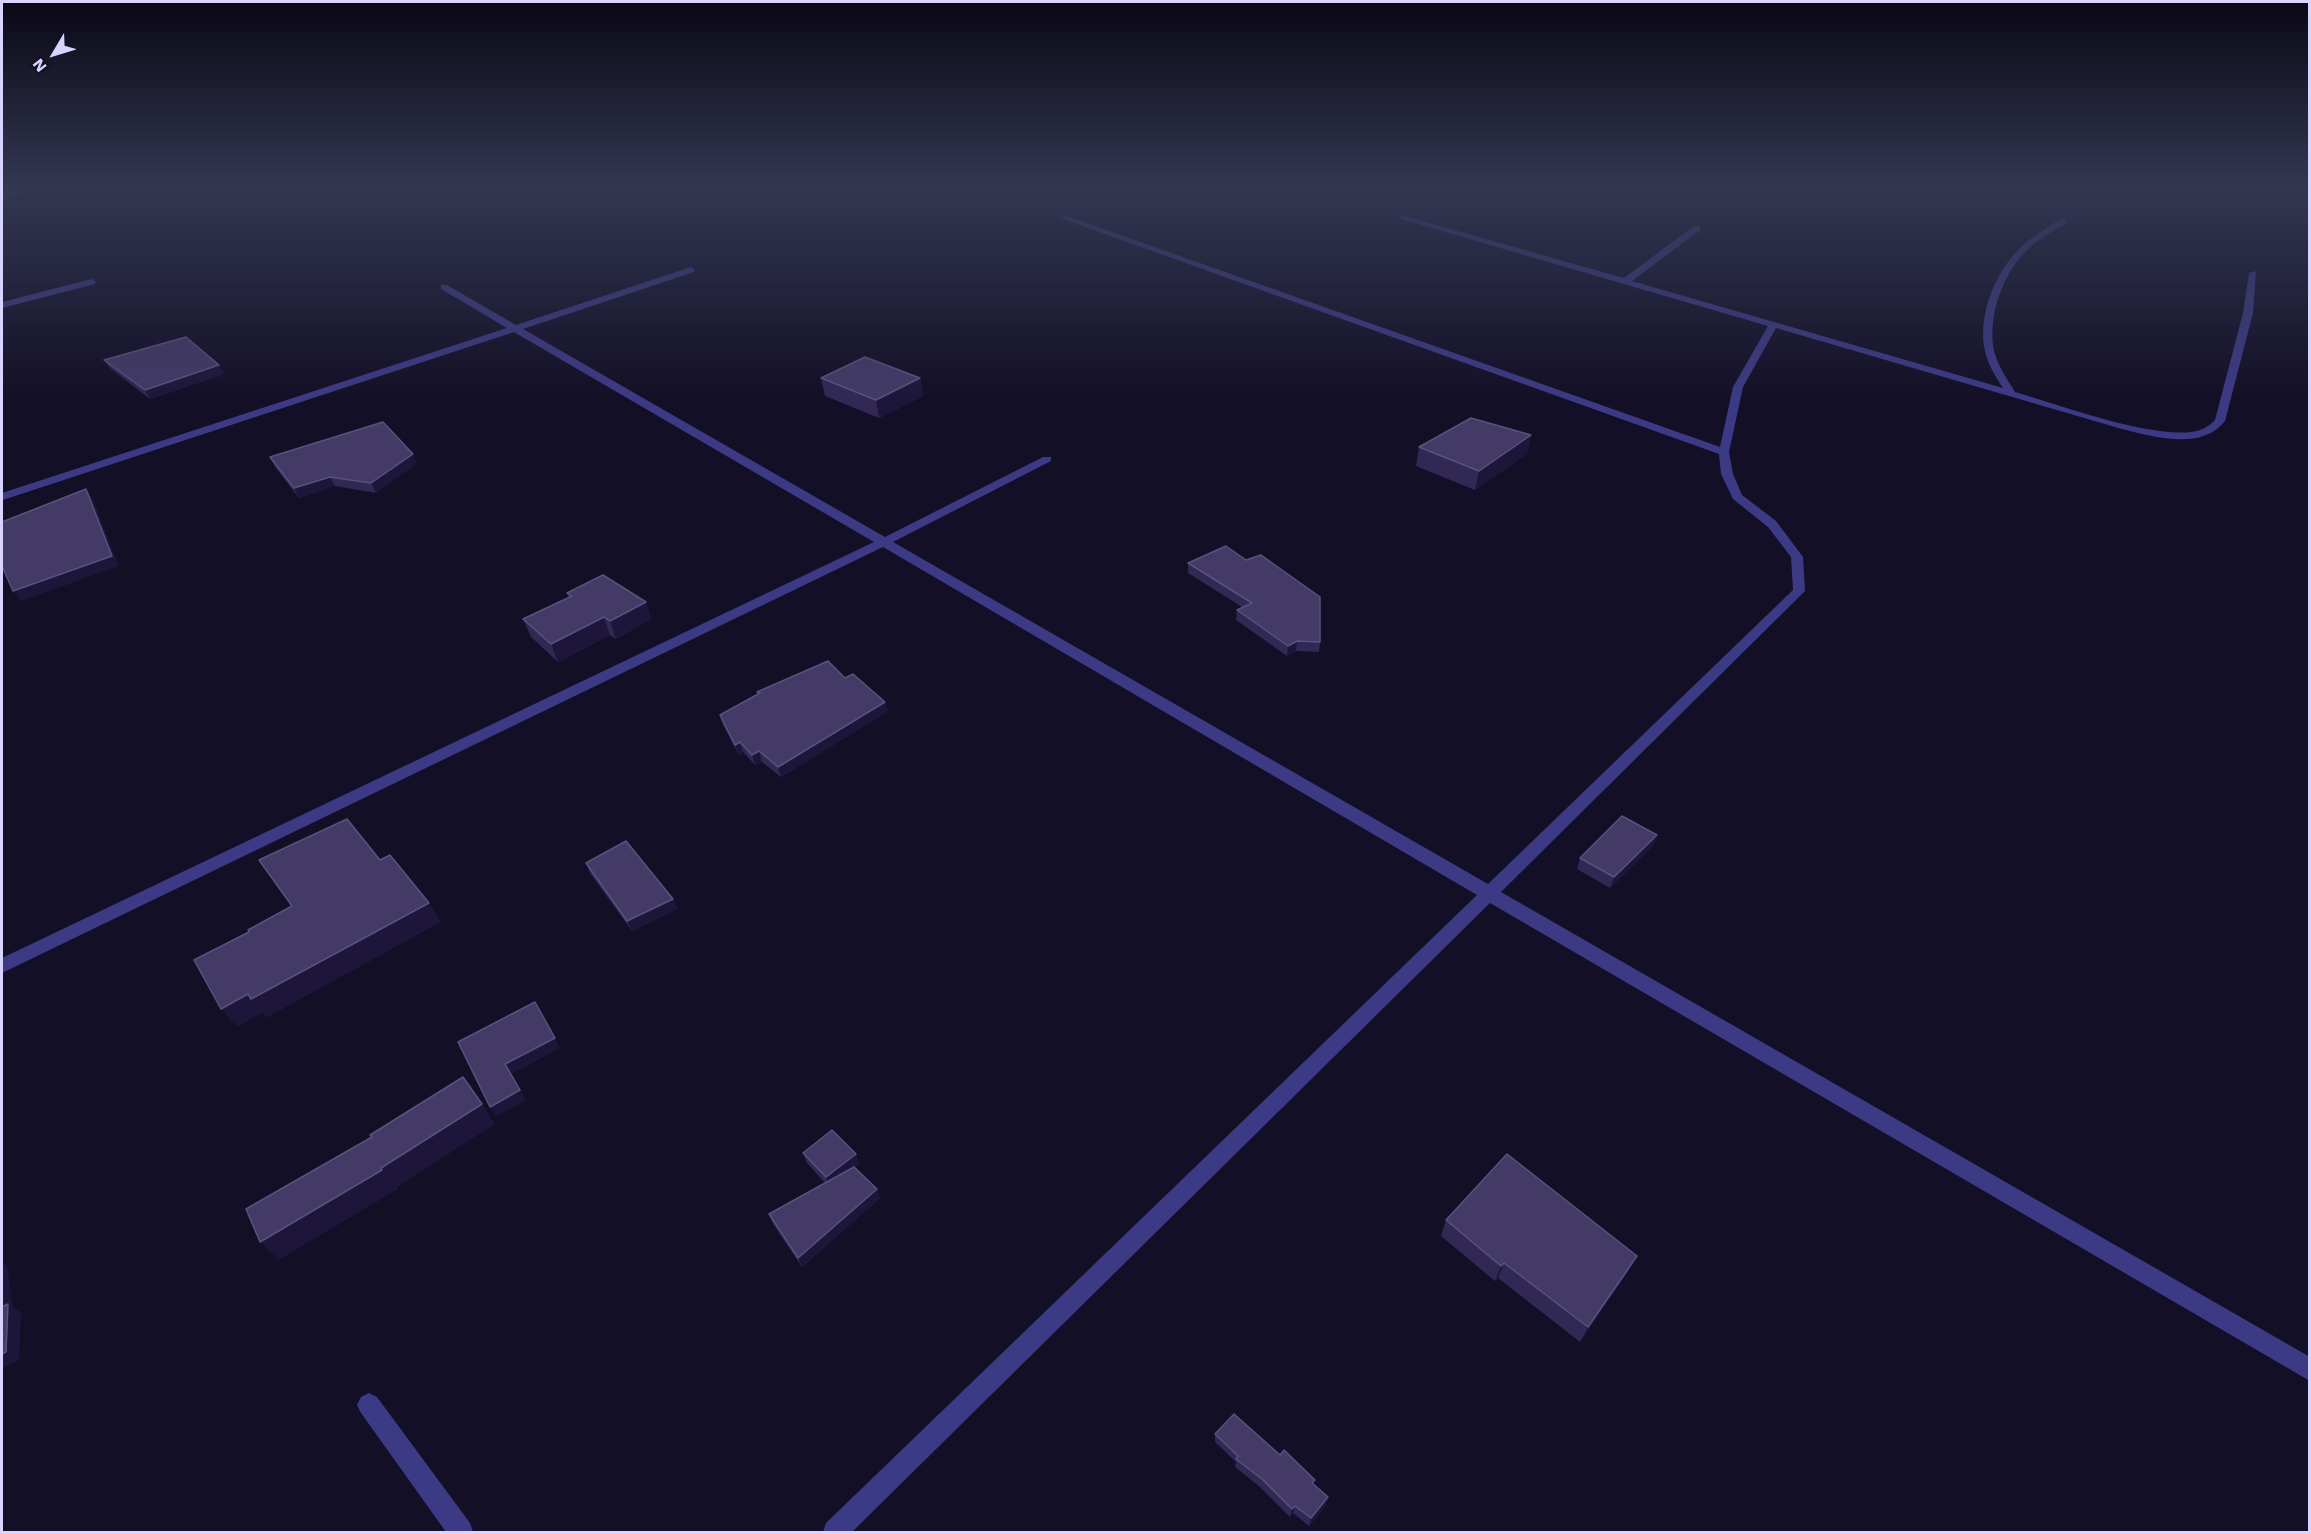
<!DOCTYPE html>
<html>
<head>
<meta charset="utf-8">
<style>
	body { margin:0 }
	#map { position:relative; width:2311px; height:1534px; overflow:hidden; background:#130f26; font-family:"Work Sans",sans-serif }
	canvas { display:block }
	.frame { position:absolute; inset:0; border:3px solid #d9d4ff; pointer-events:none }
	.north { position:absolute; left:24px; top:24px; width:60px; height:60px; -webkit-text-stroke:4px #130f26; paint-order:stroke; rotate:232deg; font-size:16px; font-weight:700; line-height:24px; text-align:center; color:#d9d4ff }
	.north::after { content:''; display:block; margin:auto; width:21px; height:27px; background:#d9d4ff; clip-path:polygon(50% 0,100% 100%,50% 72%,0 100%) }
</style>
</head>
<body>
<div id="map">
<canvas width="2311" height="1534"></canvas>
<div class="frame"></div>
<div class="north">N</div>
</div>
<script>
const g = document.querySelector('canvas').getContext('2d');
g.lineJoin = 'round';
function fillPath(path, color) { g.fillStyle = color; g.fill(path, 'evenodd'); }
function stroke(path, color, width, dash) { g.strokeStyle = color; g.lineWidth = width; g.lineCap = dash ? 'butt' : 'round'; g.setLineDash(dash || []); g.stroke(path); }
fillPath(new Path2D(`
	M31 187H46L2 198V194Z
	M1401 215 1624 278 1694 226H1700V230L1632 281 2003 388C1995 376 1988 364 1985 351 1977 315 1996 270 2022 246 2034 235 2047 228 2060 219H2066V223C2053 231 2039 239 2028 249 2003 273 1987 316 1994 351 1998 366 2007 379 2015 392 2060 405 2146 437 2191 432 2201 431 2208 427 2215 420L2243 313 2249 273 2256 271 2253 313 2225 421C2201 451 2155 437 2122 429L1776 328 1743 387 1729 452 1733 474 1742 495 1776 521 1803 557 1805 591 1501 892 2310 1357V1381L1490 903 852 1532H823L826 1523 1477 895 883 547 2 973V958L874 542 514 332 6 499 2 500V493L507 328 441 289V285H447L516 325 691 267 695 270 694 272 523 329 885 537 1043 457H1051V461L893 542 1488 884 1793 590 1791 557 1768 527 1733 499 1721 474 1719 454 1060 218 1067 216 1720 447 1733 387 1768 326 1401 219Z
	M92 279 96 282 95 284 2 308V302Z
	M369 1393 377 1397 470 1523 473 1532H446L361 1413 357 1405 361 1397Z`), '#3d3a85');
fillPath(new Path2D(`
	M104 360 219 365 224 374 150 399 110 368Z
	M821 378H920L923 396 879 418 825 396Z
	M1531 435 1527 454 1475 490 1416 466 1419 447Z
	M270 457 417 463 376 493 335 486 299 498 275 467Z
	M1188 563 1320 642 1319 652 1296 651 1287 656 1236 620 1237 610 1242 607 1188 573Z
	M567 593 646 602 651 619 616 639 610 635 558 662 531 637 523 619 569 598Z
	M845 678 885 702 887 712 781 777 762 762 755 765 743 752 739 755 723 725 720 715 758 694 757 692Z
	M1653 846 1610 888 1577 869 1580 858Z
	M586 863 673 899 677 909 632 931 590 873Z
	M803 1153 859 1164 855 1167 880 1198 802 1267 773 1224 769 1214 825 1183 807 1163Z
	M1446 1220 1637 1256 1628 1271 1580 1342 1498 1278 1495 1281 1441 1236Z
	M1215 1434 1314 1484 1326 1505 1309 1526 1293 1513 1290 1517 1260 1487 1235 1467 1236 1462 1215 1442Z`), '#312854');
fillPath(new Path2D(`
	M219 365 224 374 150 399 145 390Z
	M920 378 923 396 879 418 876 400Z
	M1531 435 1527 454 1475 490 1479 471Z
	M413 454 417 463 376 493 371 483Z
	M330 477 335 486 299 498 294 488Z
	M86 489 93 499 119 566 21 601 13 591Z
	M646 602 651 619 616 639 610 621Z
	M604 617 610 635 558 662 551 644Z
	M1297 641 1296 651 1287 656 1288 646Z
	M885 702 887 712 781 777 778 767Z
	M740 742 743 752 739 755 735 745Z
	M759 751 762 762 755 765 752 755Z
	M1657 835 1653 846 1610 888 1614 877Z
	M673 899 677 909 632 931 627 921Z
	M429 903 441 922 266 1018 262 1013 237 1027 221 1009 248 994Z
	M555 1038 560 1048 512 1074 526 1100 496 1117 490 1107 505 1064Z
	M482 1104 495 1124 397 1187 398 1189 279 1260 260 1242Z
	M856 1154 859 1164 829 1187 826 1177Z
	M877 1189 880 1198 802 1267 798 1258Z
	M1637 1256 1628 1271 1580 1342 1588 1327Z
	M2 1263 7 1266 13 1307 21 1313 19 1360 2 1368Z
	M1504 1263 1498 1278 1495 1281 1501 1266Z
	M1328 1497 1326 1505 1309 1526 1311 1518Z
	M1295 1506 1293 1513 1290 1517 1292 1509Z`), '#1d163a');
const building = new Path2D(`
	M186 337 219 365 145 390 104 360Z
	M865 357 920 378 876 400 821 378Z
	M1471 418 1531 435 1479 471 1419 447Z
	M383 422 413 454 371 483 330 477 294 488 270 457Z
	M86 489 112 556 13 591 2 566V522Z
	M1226 546 1246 560 1261 555 1320 597V642L1297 641 1288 646 1237 610 1252 603 1188 563Z
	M603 575 646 602 610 621 604 617 551 644 523 619 572 596 567 593Z
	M828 661 845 678 853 674 885 702 778 767 759 751 752 755 740 742 735 745 720 715 760 693 757 692Z
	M1622 816 1657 835 1614 877 1580 858Z
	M347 819 380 860 390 855 429 903 251 999 248 994 221 1009 194 960 249 932 248 930 292 906 259 860Z
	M626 841 673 899 627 921 586 863Z
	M535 1002 555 1038 505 1064 520 1090 490 1107 458 1042Z
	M463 1077 482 1104 381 1168 382 1170 260 1242 246 1209 372 1137 370 1135Z
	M832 1130 856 1154 826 1177 803 1153Z
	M1507 1154 1637 1256 1588 1327 1504 1263 1501 1266 1446 1220Z
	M854 1167 877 1189 798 1258 769 1214Z
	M8 1304 6 1352 2 1354V1307Z
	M1234 1414 1280 1455 1284 1450 1315 1480 1312 1483 1328 1497 1311 1518 1295 1506 1292 1509 1262 1479 1236 1459 1238 1456 1215 1434Z`);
fillPath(building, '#433a66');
stroke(building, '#5a527e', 1.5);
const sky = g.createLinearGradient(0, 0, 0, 402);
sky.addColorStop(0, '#0a0815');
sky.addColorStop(0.47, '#333752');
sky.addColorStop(1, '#33375200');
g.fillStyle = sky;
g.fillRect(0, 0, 2311, 402);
</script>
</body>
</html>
